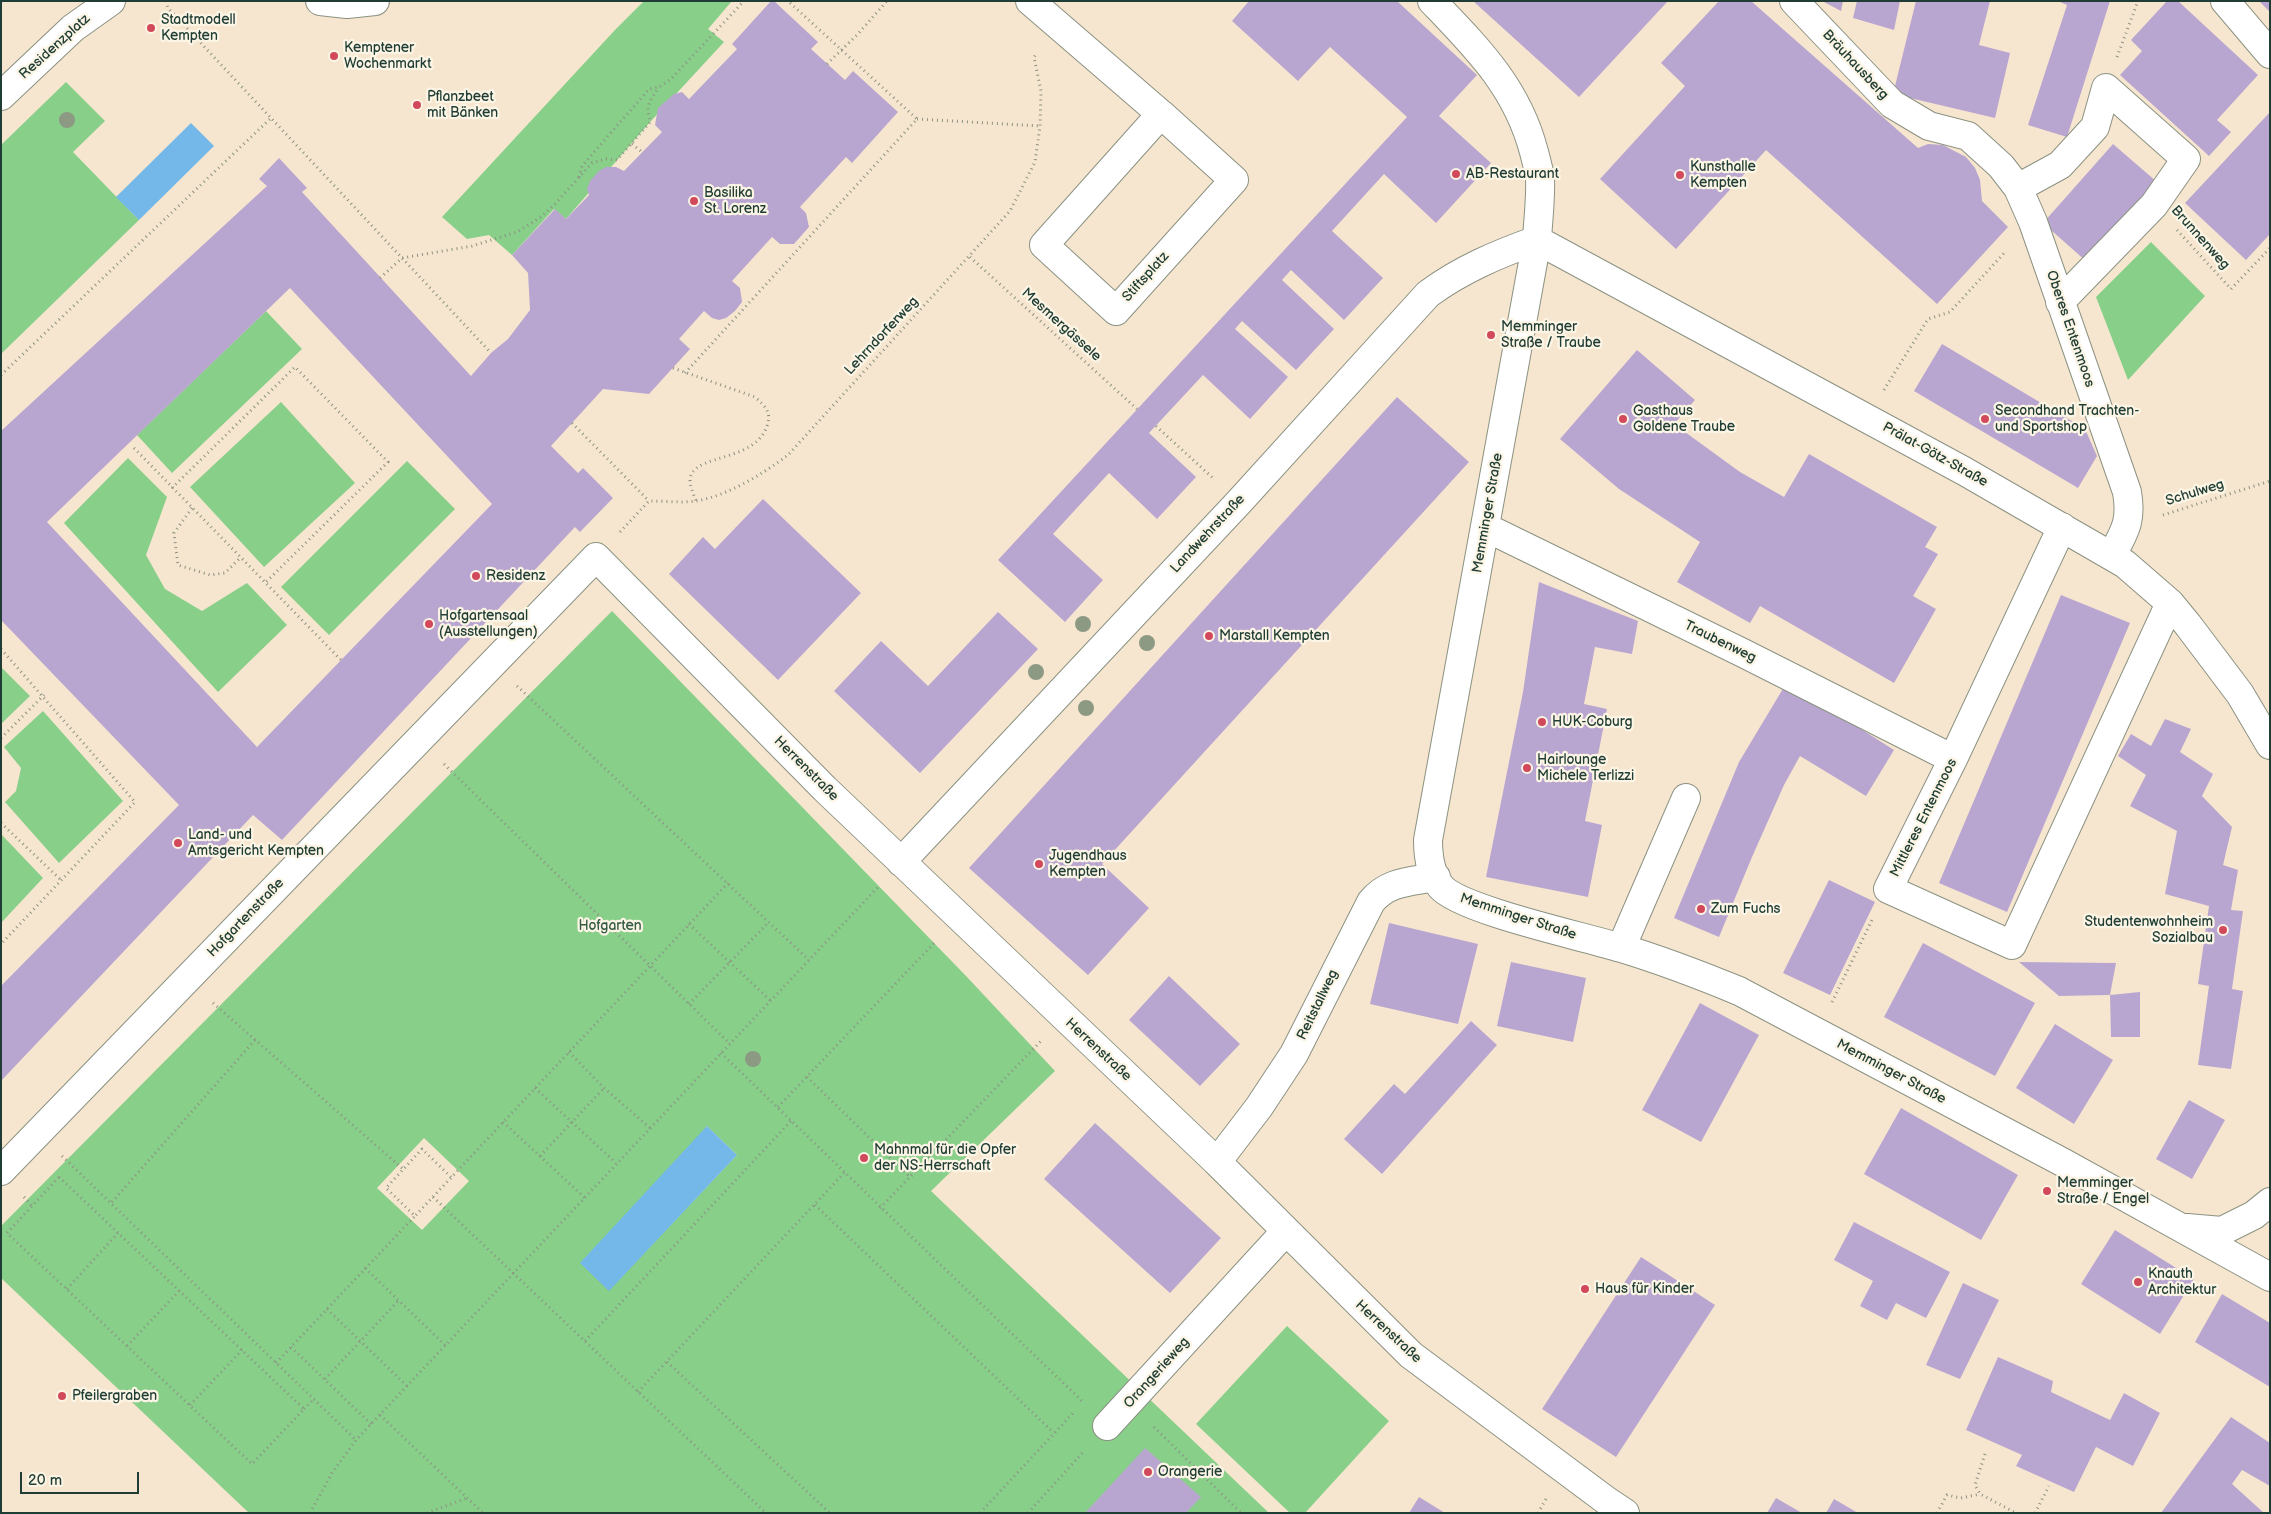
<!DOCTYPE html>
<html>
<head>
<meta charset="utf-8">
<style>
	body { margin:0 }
	#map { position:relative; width:2271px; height:1514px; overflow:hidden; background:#f7e6cf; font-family:"Balsamiq Sans",sans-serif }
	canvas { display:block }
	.frame { position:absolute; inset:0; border:2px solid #1f3d34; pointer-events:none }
	.scale { position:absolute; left:20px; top:1472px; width:119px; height:22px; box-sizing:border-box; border:2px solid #1f3d34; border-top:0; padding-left:6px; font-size:15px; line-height:18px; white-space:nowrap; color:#1f3d34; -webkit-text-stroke:4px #fcf5e5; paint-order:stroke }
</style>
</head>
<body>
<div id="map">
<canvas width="2271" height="1514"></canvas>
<div class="frame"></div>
<div class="scale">20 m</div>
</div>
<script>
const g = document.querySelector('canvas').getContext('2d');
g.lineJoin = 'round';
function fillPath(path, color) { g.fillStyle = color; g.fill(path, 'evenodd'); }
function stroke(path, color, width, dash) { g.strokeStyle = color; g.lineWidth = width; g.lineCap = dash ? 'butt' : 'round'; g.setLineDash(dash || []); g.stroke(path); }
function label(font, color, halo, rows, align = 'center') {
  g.font = font + ' "Balsamiq Sans",sans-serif'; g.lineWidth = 4.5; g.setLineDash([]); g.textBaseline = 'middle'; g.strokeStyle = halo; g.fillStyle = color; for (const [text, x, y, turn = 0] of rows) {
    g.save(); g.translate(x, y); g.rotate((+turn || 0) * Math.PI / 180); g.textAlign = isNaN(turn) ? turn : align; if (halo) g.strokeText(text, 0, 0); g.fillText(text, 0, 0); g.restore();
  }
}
fillPath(new Path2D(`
	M644 1H732L708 29 724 42 651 121 566 219 554 209 512 255 489 235 467 239 442 217 614 31Z
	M66 82 105 121 73 152 139 220 1 354V145Z
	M2151 242 2205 296 2128 380 2096 297Z
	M266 311 302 349 172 473 137 435Z
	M281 402 355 483 264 567 190 487Z
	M128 458 167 497 146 555 165 589 202 611 247 583 287 625 218 692 64 523Z
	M407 461 455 509 329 635 281 587Z
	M612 611 967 977 1055 1071 931 1191 1268 1512 1267 1513H249L1 1278V1226ZM707 1126 737 1155 609 1290ZM424 1138 469 1181 422 1230 377 1188Z
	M1 667 30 696 1 724Z
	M43 711 123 801 59 863 5 802 16 791 21 768 4 747Z
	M1 834 43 878 1 923Z
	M1287 1326 1389 1421 1305 1513H1290L1196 1424Z`), '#88cf8a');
fillPath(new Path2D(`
	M191 123 214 146 139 220 116 197Z
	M707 1126 737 1155 609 1291 580 1263Z`), '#73b8e9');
fillPath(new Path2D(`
	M771 1H774L818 42 811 49 845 80 853 71 898 112 852 163 846 157 800 207 806 213 809 227 794 244H780L772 237 732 281 740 288 742 302 735 311 726 318 719 320 712 318 704 311 679 339 690 349 649 394 603 389 551 446 578 473 583 468 613 498 580 532 575 527 282 840 253 815 1 1081V986L179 805 1 620V431L267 186 259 179 279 158 307 188 302 192 471 376 491 353 508 339 530 310 528 273 512 255 555 209 566 219 589 195 587 189 590 181 599 171 606 167H616L624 171 662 132 655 125 658 108 674 94 682 92 689 99 737 49 732 44ZM290 288 492 504 257 747 47 522Z
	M1249 1H1397L1477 75 1439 116 1491 163 1436 223 1384 174 1332 231 1383 278 1344 320 1291 270 1282 280 1334 329 1296 370 1242 321 1235 329 1288 377 1250 419 1203 375 1149 433 1196 477 1157 519 1109 473 1053 534 1103 580 1065 622 998 560 1407 117 1330 47 1298 81 1232 21Z
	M1473 1H1668L1579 97Z
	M1719 1H1751L1918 148 1928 144 1943 145 1966 157 1975 168 1980 180 1982 201 2008 227 1937 304 1766 150 1676 249 1600 179 1685 86 1661 63Z
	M1822 1H1843L1841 11Z
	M1857 1H1900L1894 30 1853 18Z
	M1916 1H1990L1979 45 2010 53 1995 118 1893 94Z
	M2058 1H2110L2067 137 2028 125 2067 5Z
	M2167 1H2178L2258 75 2217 120 2231 132 2209 156 2120 75 2142 51 2131 40Z
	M2259 1H2270V12Z
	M2270 112V234L2246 260 2185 203Z
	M2113 144 2157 182 2087 262 2043 223Z
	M1942 344 2085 429 2097 456 2078 488 1914 391Z
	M1637 350 1695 400 1674 424 1740 472 1784 497 1809 454 1937 527 1925 547 1938 554 1913 596 1936 609 1894 683 1760 606 1750 623 1677 582 1700 542 1619 489 1560 439Z
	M1397 397 1469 462 1102 864 1149 908 1088 975 969 868Z
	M763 499 861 593 778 680 669 574 703 537 715 549Z
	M1539 582 1638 621 1632 654 1595 647 1584 704 1607 709 1585 821 1602 825 1588 897 1486 877 1523 692Z
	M2061 595 2130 623 2007 912 1939 883Z
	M998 612 1038 649 920 773 834 691 881 641 928 686Z
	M1787 682 1894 750 1866 796 1800 756 1784 785 1752 857 1719 937 1674 918 1739 762Z
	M2165 719 2191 729 2180 752 2213 774 2202 796 2232 827 2223 865 2238 870 2231 910 2243 911 2232 989 2243 991 2231 1069 2198 1065 2209 986 2198 984 2209 906 2165 894 2177 831 2130 806 2146 775 2118 756 2131 734 2151 746Z
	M1829 880 1875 902 1830 995 1783 973Z
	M1389 923 1478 944 1458 1024 1370 1004Z
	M1923 943 2035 1003 1995 1076 1884 1017Z
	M1511 962 1586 978 1573 1042 1497 1026Z
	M2019 962 2116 963 2110 995 2059 996Z
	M1169 976 1240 1044 1200 1086 1129 1020Z
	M2140 992V1037H2111L2110 995Z
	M1700 1003 1759 1035 1701 1142 1642 1110Z
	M1471 1021 1497 1045 1382 1174 1344 1139 1394 1084 1405 1094Z
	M2055 1024 2113 1060 2074 1124 2016 1088Z
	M2189 1100 2225 1120 2192 1179 2156 1159Z
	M1901 1108 2018 1175 1981 1240 1864 1174Z
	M1095 1123 1221 1238 1170 1293 1044 1179Z
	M1854 1222 1950 1272 1926 1318 1896 1303 1887 1320 1860 1306 1873 1281 1834 1260Z
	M2115 1230 2194 1279 2160 1334 2081 1284Z
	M1641 1257 1715 1305 1616 1457 1542 1409Z
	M1963 1283 1999 1300 1960 1379 1926 1365Z
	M2222 1294 2270 1323V1387L2195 1342Z
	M1998 1357 2053 1381 2051 1392 2110 1420 2124 1393 2160 1413 2133 1466 2096 1447 2074 1492 2016 1466 2022 1455 1966 1430Z
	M2231 1417 2270 1443V1486L2242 1470 2232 1484 2264 1513H2161Z
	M1145 1448 1201 1497 1186 1513H1085Z
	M1419 1497 1445 1513H1409Z
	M1776 1498 1802 1513H1767Z
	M1834 1499 1858 1513H1826Z`), '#b9a6d0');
const minor = new Path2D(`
	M320 1 347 4 375 1
	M1030 1 1161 114 1044 245 1116 311 1234 180 1161 114
	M1432 1C1477 48 1517 87 1534 152 1536 160 1539 170 1540 178 1541 198 1538 220 1537 240L1428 840C1428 856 1431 875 1441 887 1461 910 1586 937 1621 948 1661 960 1700 975 1739 991L2064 1163 2270 1277
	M1794 1 1892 104 1929 126 1968 136 2001 166 2018 188 2033 222 2127 492C2132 521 2125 531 2112 555
	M2225 1 2270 54
	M1 96 73 28 111 1
	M2018 188 2060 165 2095 127 2106 88 2186 159 2154 205 2060 302
	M1537 240 1964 471 2125 564 2170 603 2188 625 2240 694 2270 745
	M1485 527 1743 653 1953 759
	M2062 527 1953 759 1888 889 2012 945 2170 603
	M901 862 1239 502 1428 294C1462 269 1498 254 1537 240
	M1621 948 1686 798
	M1217 1162 1259 1107 1294 1054 1371 902C1388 881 1410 882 1436 877
	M1 1171 596 557 825 789 1217 1162 1411 1355 1607 1501 1625 1513
	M2187 1228 2222 1231 2254 1215 2270 1202
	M1107 1426 1285 1232`);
stroke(minor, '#8b9282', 30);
stroke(new Path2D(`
	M166 1 168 8 491 353
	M2117 57 2138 1
	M827 64 858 34 887 1
	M917 119 1040 126
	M632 144 642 152
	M579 177 582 166 649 89 659 87 671 79 744 1
	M2177 230 2231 289 2270 248
	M970 257 1137 409
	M380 278 402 258 472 246 517 232 541 217 554 205 592 163 606 159 617 160 651 121C644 107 651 99 659 87
	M673 368 755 397C765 406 772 412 767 426 755 461 700 454 691 475 688 482 693 493 696 501
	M685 373 917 119 788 1
	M1 375 270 119
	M1884 390 1928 319 1950 312 2006 251
	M572 423 649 501
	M1156 426 1214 479
	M134 448 341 660
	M172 488 295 367 388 462 265 583
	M192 508 174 533 178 565 210 575 225 573 240 558
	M2163 515 2270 481
	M620 532 649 501C664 501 681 503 696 501 727 496 763 474 788 455L1010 211 1035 162 1040 126 1041 91 1034 57 1037 53
	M1 649 135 802 1 944
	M517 686 809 960
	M1 738 44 695
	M444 764 730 1044
	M1 823 61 880
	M689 924 771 1001
	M1832 1002 1872 920
	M213 1003 403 1169
	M689 1004 769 922
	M569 1052 604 1088 650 1128
	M721 1053 1083 1402
	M807 1077 910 1177
	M535 1088 616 1163
	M778 1107 936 941
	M503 1122 585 1198
	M62 1156 356 1440
	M540 1156 604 1088
	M59 1177 304 1409 252 1464 7 1233Z
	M451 1177 422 1149 386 1188 415 1216 728 883
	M24 1197 32 1206
	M433 1197 766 1513
	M112 1202 255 1040
	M815 1205 1054 1433
	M880 1208 1041 1041
	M365 1268 445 1345
	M67 1289 118 1233
	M327 1309 407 1386
	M585 1341 791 1121
	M127 1346 179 1291
	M291 1347 371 1424
	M667 1362 830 1513
	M276 1363 415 1216
	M325 1379 399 1300
	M638 1392 845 1172
	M190 1405 242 1350
	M304 1409 314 1399
	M380 1415 483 1513
	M1154 1427 1241 1513
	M1985 1454 1975 1485 1980 1494 2016 1513
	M310 1513 332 1473 356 1440 879 886
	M427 1513 467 1498
	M980 1513 1074 1412
	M1028 1513 1085 1450
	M1538 1513 1546 1499
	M1937 1513 1947 1495 1961 1498 1980 1494
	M2035 1513 2049 1486`), '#8b9282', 3, [1, 4]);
stroke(minor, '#fff', 28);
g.fillStyle = '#8c9983';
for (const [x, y] of [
	[67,120],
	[1083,624],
	[1147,643],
	[1036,672],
	[1086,708],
	[753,1059]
]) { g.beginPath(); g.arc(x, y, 8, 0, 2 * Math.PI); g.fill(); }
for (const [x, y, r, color] of [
	[151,28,5,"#d1495b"],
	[334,56,5,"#d1495b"],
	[417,105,5,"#d1495b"],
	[1456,174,5,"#d1495b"],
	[1680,175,5,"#d1495b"],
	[694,201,5,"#d1495b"],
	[1491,335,5,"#d1495b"],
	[1623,419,5,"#d1495b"],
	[1985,419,5,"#d1495b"],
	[476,576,5,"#d1495b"],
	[429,624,5,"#d1495b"],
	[1209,636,5,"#d1495b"],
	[1542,722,5,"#d1495b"],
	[1527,768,5,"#d1495b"],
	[178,843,5,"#d1495b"],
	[1039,864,5,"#d1495b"],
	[1701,909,5,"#d1495b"],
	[2223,930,5,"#d1495b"],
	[864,1158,5,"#d1495b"],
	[2047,1191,5,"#d1495b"],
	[2138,1282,5,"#d1495b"],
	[1585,1289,5,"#d1495b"],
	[62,1396,5,"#d1495b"],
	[1148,1472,5,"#d1495b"]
]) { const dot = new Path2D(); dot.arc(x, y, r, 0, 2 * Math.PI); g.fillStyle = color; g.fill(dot); stroke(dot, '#fcf5e5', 2); }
label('14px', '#1f3d34', '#fcf5e5', [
	["Stadtmodell",161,20],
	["Kempten",161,36],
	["Kemptener",344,48],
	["Wochenmarkt",344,64],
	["Pflanzbeet",427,97],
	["mit Bänken",427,113],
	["Kunsthalle",1690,167],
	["Kempten",1690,183],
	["AB-Restaurant",1466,174],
	["Basilika",704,193],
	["St. Lorenz",704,209],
	["Memminger",1501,327],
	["Straße / Traube",1501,343],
	["Gasthaus",1633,411],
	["Goldene Traube",1633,427],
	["Secondhand Trachten-",1995,411],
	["und Sportshop",1995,427],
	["Residenz",486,576],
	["Hofgartensaal",439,616],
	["(Ausstellungen)",439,632],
	["Marstall Kempten",1219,636],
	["HUK-Coburg",1552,722],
	["Hairlounge",1537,760],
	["Michele Terlizzi",1537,776],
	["Land- und",188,835],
	["Amtsgericht Kempten",188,851],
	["Jugendhaus",1049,856],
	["Kempten",1049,872],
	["Zum Fuchs",1711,909],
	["Studentenwohnheim",2213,922,"right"],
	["Sozialbau",2213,938,"right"],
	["Mahnmal für die Opfer",874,1150],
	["der NS-Herrschaft",874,1166],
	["Memminger",2057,1183],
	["Straße / Engel",2057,1199],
	["Knauth",2148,1274],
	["Architektur",2148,1290],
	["Haus für Kinder",1595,1289],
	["Pfeilergraben",72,1396],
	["Orangerie",1158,1472]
], 'left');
label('14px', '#1f3d34', '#fcf5e5', [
	["Residenzplatz",55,47,-42],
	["Bräuhausberg",1855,65,47],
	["Brunnenweg",2200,238,48],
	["Stiftsplatz",1146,277,-48],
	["Mesmergässele",1061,325,42],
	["Oberes Entenmoos",2070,329,71],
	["Lehrndorferweg",882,336,-47],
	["Prälat-Götz-Straße",1935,455,29],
	["Schulweg",2195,493,-17],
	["Memminger Straße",1488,513,-80],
	["Landwehrstraße",1208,534,-47],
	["Traubenweg",1720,642,26],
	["Herrenstraße",806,769,45],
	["Mittleres Entenmoos",1924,818,-63],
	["Memminger Straße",1518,917,18],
	["Hofgartenstraße",246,918,-46],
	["Reitstallweg",1318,1005,-64],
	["Herrenstraße",1098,1050,43],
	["Memminger Straße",1891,1072,28],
	["Herrenstraße",1388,1332,43],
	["Orangerieweg",1157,1373,-48]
]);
label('14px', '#345a45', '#fcf5e5', [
	["Hofgarten",610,926]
]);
</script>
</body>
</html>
